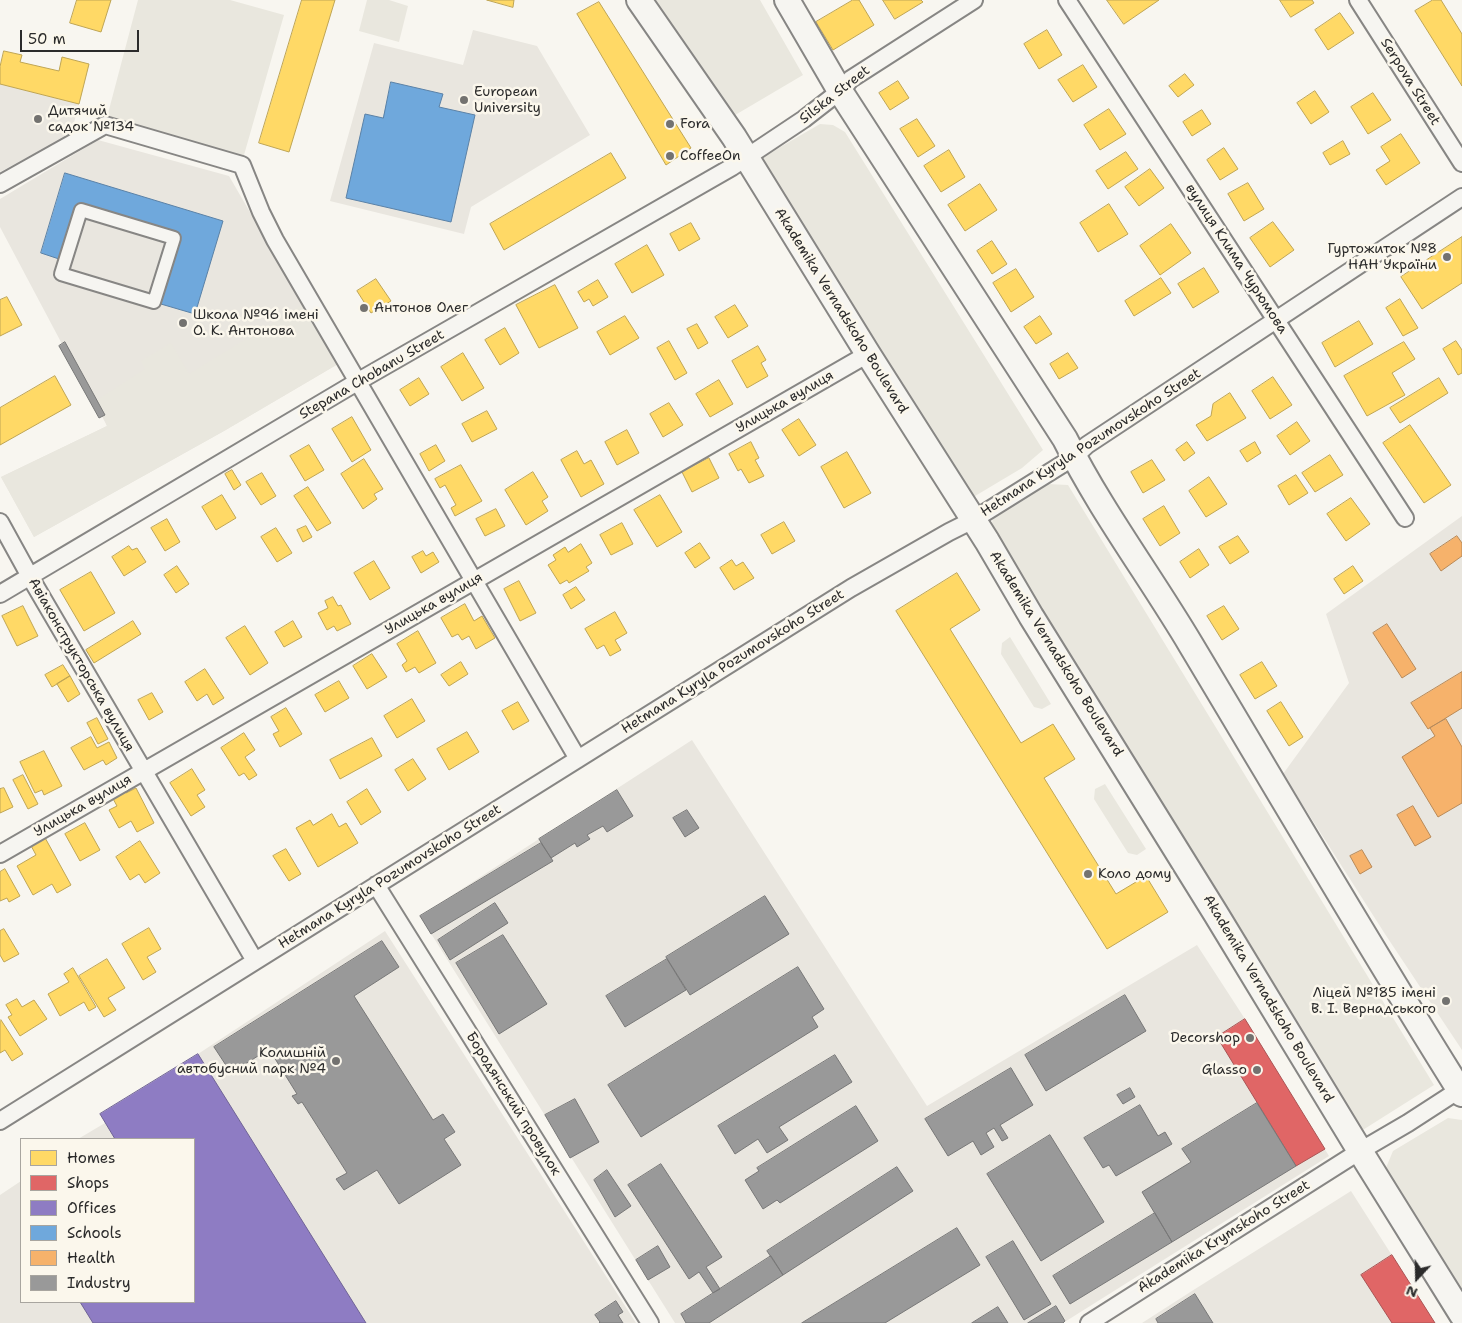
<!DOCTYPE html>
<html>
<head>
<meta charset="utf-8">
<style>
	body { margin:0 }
	#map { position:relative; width:1462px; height:1323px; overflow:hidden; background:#f8f6f0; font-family:"Shantell Sans",sans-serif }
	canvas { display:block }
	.legend { position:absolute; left:20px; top:1138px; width:175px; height:165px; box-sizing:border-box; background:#fbf7ec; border:1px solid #a8a59f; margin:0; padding:6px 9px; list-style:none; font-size:15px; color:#2b2b2b }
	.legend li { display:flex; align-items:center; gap:10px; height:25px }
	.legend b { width:25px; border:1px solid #a8a59f }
	.north { position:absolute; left:1392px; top:1253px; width:50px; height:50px; -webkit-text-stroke:4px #fbf7ec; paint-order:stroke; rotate:201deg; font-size:14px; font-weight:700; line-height:20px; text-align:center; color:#2b2b2b }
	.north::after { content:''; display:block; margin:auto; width:18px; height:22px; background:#2b2b2b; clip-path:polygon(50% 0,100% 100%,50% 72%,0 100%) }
	.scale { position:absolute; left:20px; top:30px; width:119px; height:22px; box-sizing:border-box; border:2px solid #2b2b2b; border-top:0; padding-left:6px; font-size:15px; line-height:18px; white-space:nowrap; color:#2b2b2b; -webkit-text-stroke:4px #fbf7ec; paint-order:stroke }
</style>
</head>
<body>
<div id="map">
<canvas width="1462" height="1323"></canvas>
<ul class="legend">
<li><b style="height:14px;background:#ffd966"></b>Homes</li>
<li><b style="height:14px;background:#e06666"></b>Shops</li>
<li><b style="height:14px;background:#8e7cc3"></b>Offices</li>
<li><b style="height:14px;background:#6fa8dc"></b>Schools</li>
<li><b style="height:14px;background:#f6b26b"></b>Health</li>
<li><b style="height:14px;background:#999"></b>Industry</li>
</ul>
<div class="north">N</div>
<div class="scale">50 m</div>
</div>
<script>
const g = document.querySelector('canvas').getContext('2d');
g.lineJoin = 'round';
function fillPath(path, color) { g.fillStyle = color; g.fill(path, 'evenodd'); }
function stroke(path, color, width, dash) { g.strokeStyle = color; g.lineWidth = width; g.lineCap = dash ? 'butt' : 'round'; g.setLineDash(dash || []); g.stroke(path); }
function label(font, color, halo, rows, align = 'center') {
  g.font = font + ' "Shantell Sans",sans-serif'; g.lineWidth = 5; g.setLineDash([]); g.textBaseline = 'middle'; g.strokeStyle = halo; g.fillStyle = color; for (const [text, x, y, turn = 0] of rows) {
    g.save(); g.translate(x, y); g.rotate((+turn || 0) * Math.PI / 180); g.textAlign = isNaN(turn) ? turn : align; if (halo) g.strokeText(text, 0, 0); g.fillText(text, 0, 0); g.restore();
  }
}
fillPath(new Path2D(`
	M473 30 537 46 590 135 471 207 464 234 330 201 374 43 463 65Z
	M0 84 79 104 71 134 0 172Z
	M98 140 229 176 338 364 224 431 34 537 1 477 107 426 64 343 62 344 0 227V199Z
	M1462 516V1050L1385 934 1283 774 1349 683 1326 614Z
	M692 740 927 1106 1197 945 1245 1019 1329 1156 1063 1323H675L420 916Z
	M385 931 636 1323H0V1195L21 1181V1302H194V1139H78L105 1123 100 1114 198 1054Z
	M1351 1191 1435 1323H1142L1195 1289Z`), '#e9e6df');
fillPath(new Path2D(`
	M138 0H230L284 15 242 162 106 121Z
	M367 0H389L408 6 399 42 359 31Z
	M644 0H760L803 75 725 121Z
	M820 124 833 125 845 132 1043 450 1022 468 965 502 758 167 765 156Z
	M303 304 338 364 224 431 34 537 1 477 107 426 97 400 145 369 141 361 171 343 189 374Z
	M1047 484 1068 485 1434 1085 1358 1133 990 533 993 518Z
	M1010 637 1051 704 1042 709 1034 707 1001 654 1002 643Z
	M1105 784 1146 849 1137 855 1128 853 1094 799 1095 789Z
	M1448 1118 1462 1120V1300L1383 1175 1393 1151Z`), '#e9e7de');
const homes = new Path2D(`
	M77 0H111L101 32 70 23Z
	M302 0H335L289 152 259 143Z
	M487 0H514L513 7Z
	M853 0H859L874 25 833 50 816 22Z
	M883 0H921L923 2 895 19Z
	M1107 0H1159L1124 24Z
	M1280 0H1312L1314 3 1291 17Z
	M1433 0H1441L1462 34V86L1415 11Z
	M599 2 691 148 666 165 577 14Z
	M1340 13 1354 33 1328 50 1315 30Z
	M1047 30 1062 55 1039 69 1024 44Z
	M4 51 22 55 20 62 59 71 62 57 89 64 79 104 0 84V67Z
	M1083 65 1097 87 1073 102 1058 80Z
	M1185 74 1194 85 1178 97 1169 86Z
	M898 81 909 98 890 110 879 93Z
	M1315 91 1329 112 1311 124 1297 103Z
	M1373 93 1391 120 1368 134 1351 107Z
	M1109 109 1126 134 1100 150 1084 125Z
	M1202 110 1211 124 1192 136 1183 122Z
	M917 119 935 146 918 157 900 129Z
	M1401 134 1420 163 1386 185 1376 170 1390 161 1381 147Z
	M1343 141 1350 154 1330 165 1323 153Z
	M1224 148 1238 169 1220 180 1207 160Z
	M949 150 965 177 941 192 924 166Z
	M1126 152 1138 169 1108 189 1096 171Z
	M611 153 626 178 504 250 490 224Z
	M1150 169 1164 188 1139 206 1125 187Z
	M1248 183 1264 209 1244 221 1228 194Z
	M980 184 997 210 965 231 948 205Z
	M1109 204 1128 234 1098 252 1080 223Z
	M1273 222 1294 250 1270 267 1250 238Z
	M691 223 700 239 679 251 670 234Z
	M1171 224 1191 253 1160 275 1140 246Z
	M1462 237V283L1422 309 1401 277Z
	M992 241 1007 264 992 274 977 251Z
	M647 245 664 275 632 293 615 264Z
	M1204 268 1219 292 1193 308 1178 284Z
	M1016 269 1034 297 1011 312 993 283Z
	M1161 278 1171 293 1134 316 1125 301Z
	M376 279 391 301 371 313 357 291Z
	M598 280 608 297 593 306 589 299 584 302 578 292Z
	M555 285 578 328 539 348 516 305Z
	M7 297 22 325 0 336V300Z
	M1400 299 1418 328 1403 336 1386 308Z
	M735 305 748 326 728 338 715 317Z
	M625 316 639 338 610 355 597 332Z
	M1040 316 1052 334 1036 344 1024 327Z
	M1359 321 1373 344 1335 367 1322 343Z
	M697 324 708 343 698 349 687 329Z
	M505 328 519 353 500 365 485 340Z
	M669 341 687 373 675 380 657 348Z
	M1456 341 1462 350V373L1458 375 1443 349Z
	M1404 342 1415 359 1392 373 1405 395 1367 416 1344 376Z
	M758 346 766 360 761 363 768 376 747 388 732 361Z
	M463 353 484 388 462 401 441 367Z
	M1068 353 1078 368 1059 379 1050 364Z
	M55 376 71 405 0 445V408Z
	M1273 377 1292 405 1270 419 1252 391Z
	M419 378 429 394 410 406 400 390Z
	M1439 378 1448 393 1400 423 1390 408Z
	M719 380 733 404 710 417 696 394Z
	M1230 393 1246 418 1207 441 1196 425 1211 416 1213 404Z
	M669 403 683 425 663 437 650 414Z
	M487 411 497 429 472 442 462 424Z
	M352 417 371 450 352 462 332 429Z
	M799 419 816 445 799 456 782 430Z
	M1297 422 1310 441 1290 455 1277 436Z
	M1410 425 1451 485 1424 503 1383 443Z
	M627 430 639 453 617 465 605 442Z
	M751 442 759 458 755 460 764 476 749 483 741 469 738 471 729 454Z
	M1187 442 1195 453 1184 461 1176 450Z
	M1255 442 1261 453 1247 462 1240 451Z
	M309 445 324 470 305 481 290 456Z
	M436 445 445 461 429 471 420 454Z
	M577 451 584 464 591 460 604 484 581 497 561 460Z
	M847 452 871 493 844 508 821 467Z
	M1330 455 1343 475 1315 492 1302 473Z
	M709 458 719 478 692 492 682 472Z
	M364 459 383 489 374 494 377 499 363 509 341 474Z
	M1152 460 1165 480 1143 493 1131 472Z
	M461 465 482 501 455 516 451 508 456 505 445 485 440 488 435 479Z
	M232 470 241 485 234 490 225 474Z
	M533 472 548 497 542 501 548 511 526 525 505 490Z
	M262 473 276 496 261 505 246 482Z
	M1296 475 1308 493 1289 505 1278 486Z
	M1209 477 1227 504 1206 517 1189 491Z
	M308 487 331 523 317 531 294 496Z
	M222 495 236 518 216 530 202 507Z
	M660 495 682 532 657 547 634 510Z
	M1351 498 1370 524 1346 541 1327 514Z
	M1164 506 1180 533 1160 546 1143 519Z
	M496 509 505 526 485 536 476 519Z
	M167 519 180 542 165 551 151 528Z
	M784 522 795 541 772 554 761 535Z
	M622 523 633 544 611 555 600 535Z
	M306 526 312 537 303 542 297 530Z
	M276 528 292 553 277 562 261 537Z
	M1238 536 1249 552 1230 564 1219 547Z
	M700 543 710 558 695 568 685 553Z
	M581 544 592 563 586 567 589 571 569 583 567 580 560 584 548 565 556 560 553 555 565 547 568 552Z
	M129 546 132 550 137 548 146 562 124 576 112 557Z
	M1199 549 1209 565 1190 578 1180 562Z
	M423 551 426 556 433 552 439 562 421 573 412 557Z
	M732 560 736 566 743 562 754 578 734 590 720 568Z
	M374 561 390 588 370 600 354 573Z
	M177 566 189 584 176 593 164 575Z
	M1353 566 1363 581 1344 594 1334 579Z
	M91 572 115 613 84 631 60 590Z
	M957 573 980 610 950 629 1021 743 1053 724 1075 759 1044 778 1116 894 1146 876 1168 912 1107 949 896 611Z
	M519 581 536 613 520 621 504 589Z
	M576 587 585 600 571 609 563 595Z
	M333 597 338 606 341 605 351 624 337 631 334 626 327 630 318 613 328 608 325 601Z
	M465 604 474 621 482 616 495 638 476 649 469 636 462 640 458 634 452 637 441 618Z
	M23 606 38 636 17 646 2 616Z
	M1224 606 1239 629 1222 640 1207 616Z
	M615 612 627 633 615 640 621 650 610 656 604 645 597 649 585 629Z
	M133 621 141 634 94 663 86 650Z
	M293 621 302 637 284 647 275 632Z
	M245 626 268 663 250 675 226 638Z
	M418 631 436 663 419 673 415 667 406 672 402 665 407 661 397 644Z
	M372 654 387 677 367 689 353 666Z
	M461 662 468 674 449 686 441 675Z
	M1262 662 1277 686 1255 699 1240 675Z
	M63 665 70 676 52 687 45 675Z
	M205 669 224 698 213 705 207 694 197 701 185 682Z
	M70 676 80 694 68 702 57 684Z
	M339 681 349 698 325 712 315 695Z
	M152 693 163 712 149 720 138 700Z
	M412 699 425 721 397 738 384 716Z
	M518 702 529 721 513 730 502 711Z
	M1281 702 1303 737 1289 746 1267 711Z
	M286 708 302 734 280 747 273 734 279 731 271 717Z
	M97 718 108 739 98 744 87 723Z
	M467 732 479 752 449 770 437 749Z
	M244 733 255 750 245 757 257 775 249 780 244 773 239 776 221 748Z
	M91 737 97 748 109 742 117 758 106 765 103 760 84 770 71 748Z
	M372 738 382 756 340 779 330 760Z
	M44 751 62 786 44 795 42 790 35 793 20 762Z
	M413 759 426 779 408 791 395 770Z
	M192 769 205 790 197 795 205 807 191 816 170 783Z
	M23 775 38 804 28 809 13 780Z
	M4 788 13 807 0 813V789Z
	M123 788 126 793 136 788 154 823 137 832 131 821 119 828 109 810 117 806 111 795Z
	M367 789 381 812 361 825 347 802Z
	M332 814 339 827 346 823 358 843 318 867 296 828 310 820 313 825Z
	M85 823 100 850 80 861 65 834Z
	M43 834 71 885 57 893 52 884 33 895 17 866 36 855 29 842Z
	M140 841 160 873 145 883 139 874 130 880 116 857Z
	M286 849 301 874 289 881 273 856Z
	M5 869 20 896 9 902 7 898 0 901V872Z
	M149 928 161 949 147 957 156 972 143 980 122 944Z
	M4 929 19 954 4 962 0 955V931Z
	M107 959 125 988 108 998 116 1010 104 1017 79 976Z
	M73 968 96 1007 89 1011 84 1002 60 1016 48 994 69 982 64 974Z
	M17 999 22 1007 34 1000 47 1019 20 1036 8 1017 12 1015 6 1005Z
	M1 1020 23 1054 12 1061 5 1050 0 1053V1021Z`);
fillPath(homes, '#ffd966');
stroke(homes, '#bfa554', 1);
const shops = new Path2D(`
	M1245 1019 1325 1149 1296 1166 1217 1037Z
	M1392 1255 1435 1323H1392L1361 1275Z`);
fillPath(shops, '#e06666');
stroke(shops, '#aa5454', 1);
const offices = new Path2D(`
	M198 1054 366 1323H93L80 1302H194V1139H115L100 1114Z`);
fillPath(offices, '#8e7cc3');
stroke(offices, '#706495', 1);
const schools = new Path2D(`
	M391 82 443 94 439 107 475 115 451 222 346 198 365 114 383 118Z
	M65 173 223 221 195 314 154 302 174 238 81 210 65 261 41 253Z`);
fillPath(schools, '#6fa8dc');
stroke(schools, '#5b82a7', 1);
const health = new Path2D(`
	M1457 536 1462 543V556L1441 571 1430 554Z
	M1387 624 1416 669 1402 678 1373 633Z
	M1462 672V708L1428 729 1411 703Z
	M1446 719 1462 747V803L1438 817 1402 757 1435 736 1430 728Z
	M1413 806 1431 837 1415 846 1397 815Z
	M1362 850 1372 867 1360 874 1350 856Z`);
fillPath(health, '#f6b26b');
stroke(health, '#b98a58', 1);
const industry = new Path2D(`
	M65 342 105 415 99 418 59 346Z
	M617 790 633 816 607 832 603 826 587 835 590 839 577 847 575 843 551 858 539 839Z
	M687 810 699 828 685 837 673 818Z
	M541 843 553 861 431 934 420 916Z
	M765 896 789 934 690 995 666 957Z
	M495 903 508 923 450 960 438 940Z
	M503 935 547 1004 499 1034 456 963Z
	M382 941 399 967 354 996 433 1120 443 1114 455 1132 444 1139 461 1165 399 1204 377 1170 344 1190 336 1179 347 1173 302 1102 298 1104 292 1096 297 1094 269 1049 231 1073 214 1047Z
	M667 959 686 990 625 1027 606 996Z
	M798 967 824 1009 812 1017 818 1027 641 1137 608 1085Z
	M1125 995 1146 1031 1046 1091 1025 1055Z
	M835 1055 852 1082 779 1127 788 1140 767 1153 758 1139 735 1154 718 1126Z
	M1011 1068 1033 1105 1000 1125 1008 1138 1002 1141 994 1128 986 1133 994 1147 981 1155 973 1141 948 1156 925 1119Z
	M1130 1088 1135 1097 1123 1104 1117 1095Z
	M575 1099 599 1142 570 1158 545 1115Z
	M1257 1103 1296 1166 1172 1242 1142 1192 1191 1162 1182 1149Z
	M1140 1105 1158 1136 1165 1132 1172 1144 1116 1176 1109 1165 1103 1168 1084 1138Z
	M856 1106 878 1141 780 1203 777 1200 763 1209 745 1180 759 1171 757 1168Z
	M1050 1135 1104 1222 1041 1261 987 1174Z
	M661 1164 722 1257 706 1267 720 1289 713 1293 699 1272 689 1279 628 1185Z
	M897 1167 913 1191 783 1275 767 1251Z
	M607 1170 631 1206 615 1217 594 1180Z
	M1155 1213 1172 1242 1070 1304 1053 1276Z
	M957 1228 980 1265 885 1323H802Z
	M1013 1241 1051 1304 1024 1320 986 1257Z
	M658 1246 670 1267 648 1280 636 1260Z
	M771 1256 783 1275 709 1323H686L681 1314Z
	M1195 1294 1213 1323H1158L1156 1319Z
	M616 1301 623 1312 618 1315 623 1323H599L600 1322 595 1315Z
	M1056 1306 1065 1321 1063 1323H1028Z
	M998 1307 1008 1323H972Z`);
fillPath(industry, '#999');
stroke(industry, '#787878', 1);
const pedestrian = new Path2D(`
	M81 210 174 238 154 302 61 274Z`);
const minor = new Path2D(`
	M1067 0 1405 518
	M1358 0 1462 163
	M0 184 105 125 242 165 261 212 275 240 578 759
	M0 522 33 582 255 961
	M0 594 357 382 732 167 804 119 840 91 851 79 974 0
	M0 854 868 354
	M376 885 650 1323
	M0 1121 851 588 949 532 973 520 1074 457 1087 445 1462 197
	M1089 1323 1360 1151 1408 1123 1462 1088`);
const secondary = new Path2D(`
	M639 0 734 137 868 354 987 541 1031 616 1216 914 1360 1151 1462 1315
	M787 0 840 91 1065 439C1101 511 1150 576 1191 645 1281 795 1369 946 1462 1094`);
stroke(pedestrian, '#878684', 16);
stroke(minor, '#878684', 20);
stroke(secondary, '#878684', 28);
stroke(pedestrian, '#f6f5f1', 12);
stroke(minor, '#f6f5f1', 16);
stroke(secondary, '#f6f5f1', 24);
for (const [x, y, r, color] of [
	[464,100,5,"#737270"],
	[38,119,5,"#737270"],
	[670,124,5,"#737270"],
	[670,156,5,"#737270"],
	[1447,257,5,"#737270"],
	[364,308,5,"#737270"],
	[183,323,5,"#737270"],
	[1088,874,5,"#737270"],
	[1446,1001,5,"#737270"],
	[1250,1038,5,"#737270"],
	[336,1061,5,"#737270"],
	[1257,1070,5,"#737270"]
]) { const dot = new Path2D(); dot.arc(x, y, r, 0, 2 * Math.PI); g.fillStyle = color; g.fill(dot); stroke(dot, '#fbf7ec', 2); }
label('14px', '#2b2b2b', '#fbf7ec', [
	["Serpova Street",1410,82,58],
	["Silska Street",835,95,-38],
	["вулиця Клима Чурюмова",1236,259,57],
	["Akademika Vernadskoho Boulevard",841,311,58],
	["Stepana Chobanu Street",372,375,-30],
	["Улицька вулиця",785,402,-30],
	["Hetmana Kyryla Pozumovskoho Street",1091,443,-33],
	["Улицька вулиця",434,604,-30],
	["Akademika Vernadskoho Boulevard",1056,654,58],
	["Hetmana Kyryla Pozumovskoho Street",733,662,-32],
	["Авіаконструкторська вулиця",81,665,60],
	["Улицька вулиця",83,806,-30],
	["Hetmana Kyryla Pozumovskoho Street",390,877,-32],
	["Akademika Vernadskoho Boulevard",1268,999,59],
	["Бородянський провулок",513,1104,58],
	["Akademika Krymskoho Street",1224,1237,-32]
]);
label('14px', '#2b2b2b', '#fbf7ec', [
	["European",474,92],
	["University",474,108],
	["Дитячий",48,111],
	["садок №134",48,127],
	["Fora",680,124],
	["CoffeeOn",680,156],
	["Гуртожиток №8",1437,249,"right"],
	["НАН України",1437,265,"right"],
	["Антонов Олег",374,308],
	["Школа №96 імені",193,315],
	["О. К. Антонова",193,331],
	["Коло дому",1098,874],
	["Ліцей №185 імені",1436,993,"right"],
	["В. І. Вернадського",1436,1009,"right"],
	["Decorshop",1240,1038,"right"],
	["Колишній",326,1053,"right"],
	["автобусний парк №4",326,1069,"right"],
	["Glasso",1247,1070,"right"]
], 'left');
</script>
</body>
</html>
